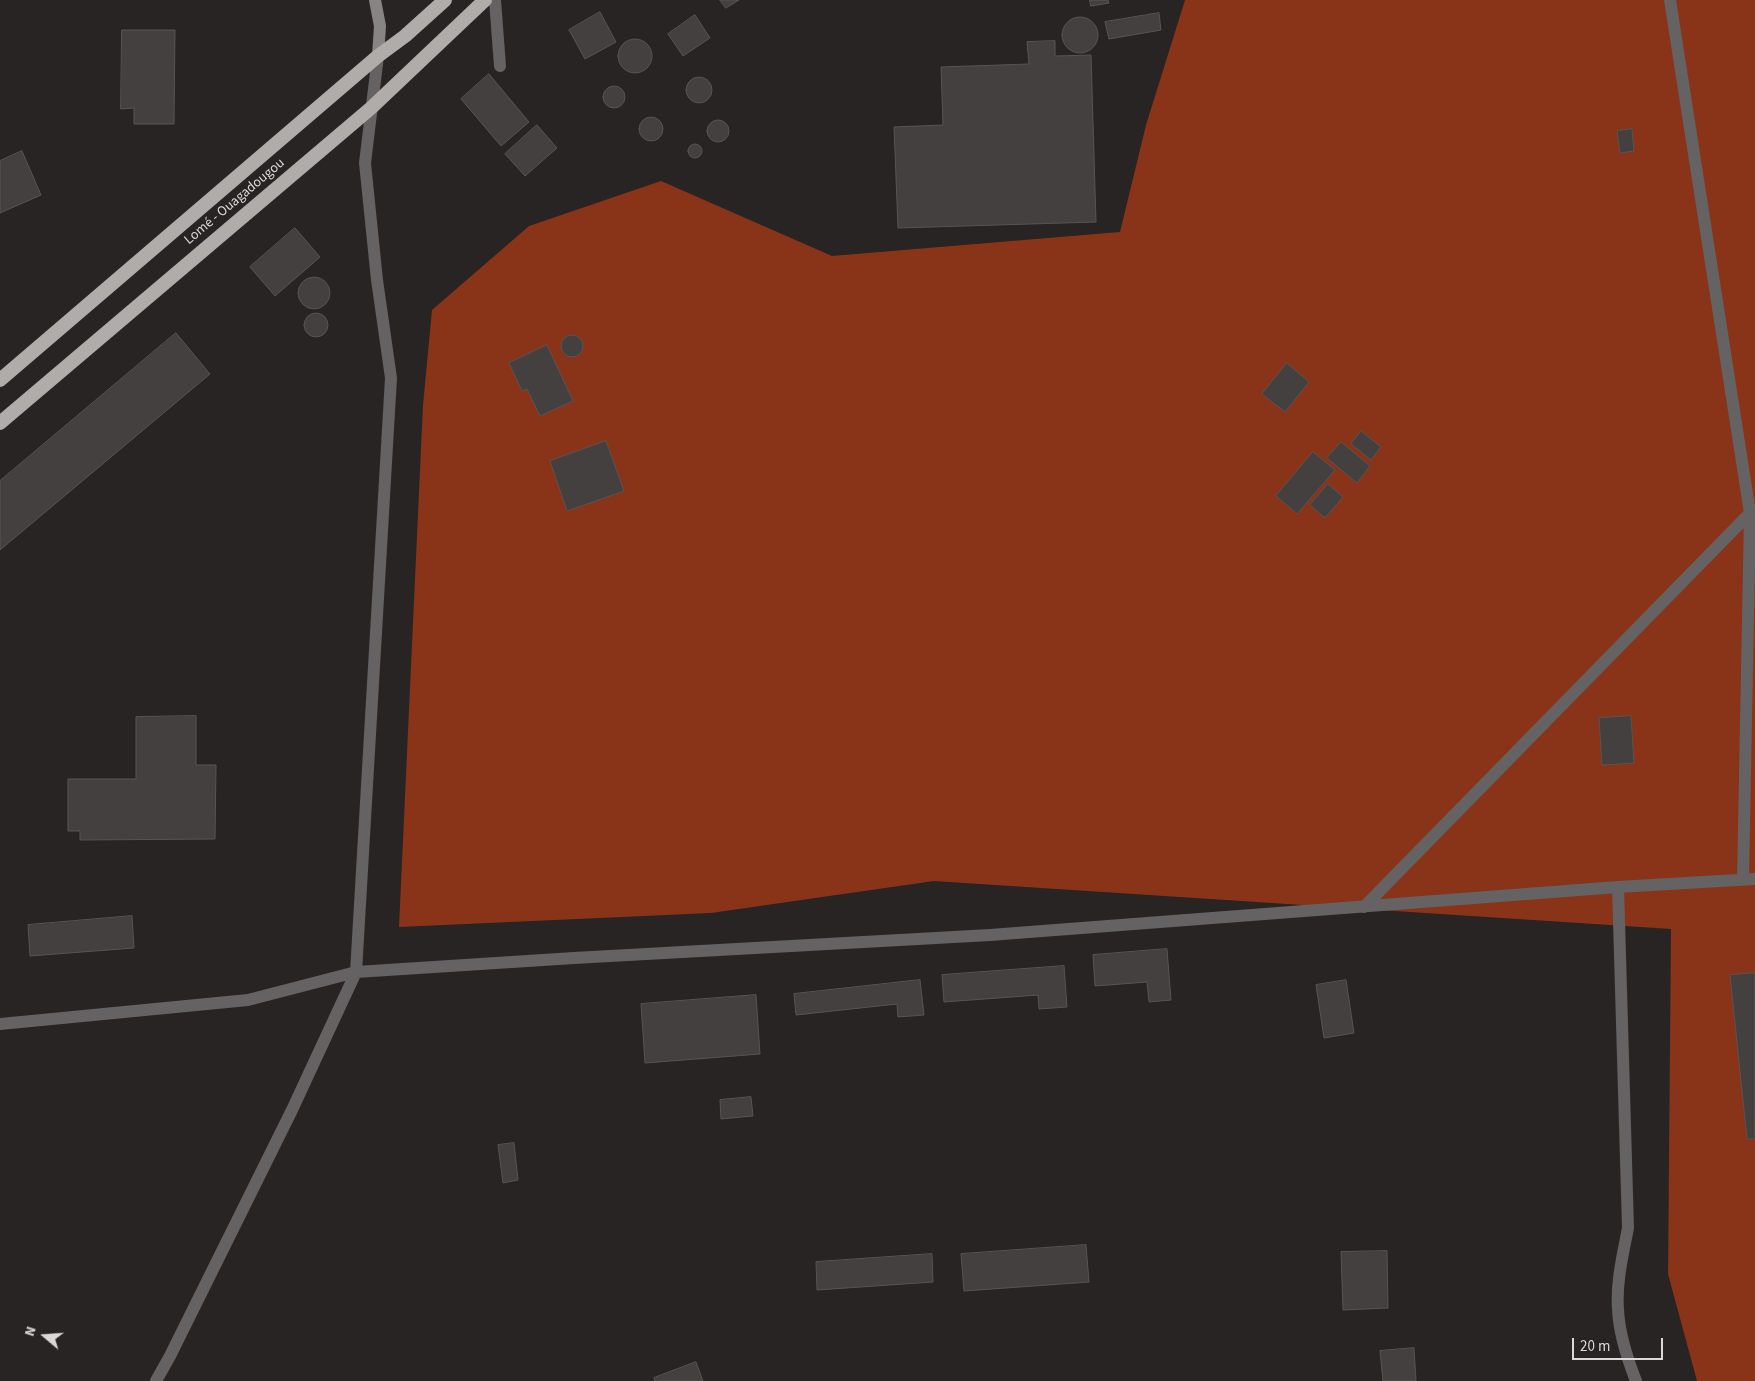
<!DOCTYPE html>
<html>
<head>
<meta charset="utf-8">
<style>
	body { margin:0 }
	#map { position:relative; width:1755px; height:1381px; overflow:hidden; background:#282423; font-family:"Source Sans 3",sans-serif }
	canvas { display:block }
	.north { position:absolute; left:20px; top:1311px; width:50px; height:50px; -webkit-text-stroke:4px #282423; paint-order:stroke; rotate:288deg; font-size:14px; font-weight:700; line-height:20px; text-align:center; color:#dad8d8 }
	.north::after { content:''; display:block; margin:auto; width:18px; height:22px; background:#dad8d8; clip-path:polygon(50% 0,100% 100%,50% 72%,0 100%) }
	.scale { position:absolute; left:1572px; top:1338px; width:91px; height:22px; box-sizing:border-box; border:2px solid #dad8d8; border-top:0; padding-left:6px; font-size:15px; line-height:18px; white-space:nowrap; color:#dad8d8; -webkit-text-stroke:4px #282423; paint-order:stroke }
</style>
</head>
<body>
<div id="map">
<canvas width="1755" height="1381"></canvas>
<div class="north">N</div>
<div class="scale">20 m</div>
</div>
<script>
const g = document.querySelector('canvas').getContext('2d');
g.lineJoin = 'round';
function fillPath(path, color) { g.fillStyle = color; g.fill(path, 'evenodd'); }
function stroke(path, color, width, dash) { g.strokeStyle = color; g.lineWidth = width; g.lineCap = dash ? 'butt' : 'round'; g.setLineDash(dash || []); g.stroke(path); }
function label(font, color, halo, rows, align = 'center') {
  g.font = font + ' "Source Sans 3",sans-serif'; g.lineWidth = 5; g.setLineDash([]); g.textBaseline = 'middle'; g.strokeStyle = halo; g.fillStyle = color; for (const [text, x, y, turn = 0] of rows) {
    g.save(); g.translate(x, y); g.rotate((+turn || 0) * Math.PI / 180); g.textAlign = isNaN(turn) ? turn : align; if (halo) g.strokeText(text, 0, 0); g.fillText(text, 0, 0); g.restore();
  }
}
fillPath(new Path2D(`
	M1185 0H1755V1381H1697L1668 1274 1671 929 934 881 711 913 399 927 423 405 432 310 529 226 661 181 832 256 1120 232 1146 125Z`), '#893318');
const building = new Path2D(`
	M720 0H739L726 8Z
	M1090 0H1108L1109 3 1091 6Z
	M600 12 616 42 585 59 569 30Z
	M1159 13 1161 30 1109 39 1105 22Z
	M695 15 710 38 683 56 668 34Z
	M1062 35a18 18 0 1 1 36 0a18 18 0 1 1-36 0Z
	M122 30H175L174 124H134V108L121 109Z
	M618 56a17 17 0 1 1 34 0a17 17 0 1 1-34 0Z
	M1055 41V56L1091 55 1096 222 898 228 894 127 943 125 941 67 1029 64 1027 42Z
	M489 74 529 122 501 146 461 99Z
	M686 90a13 13 0 1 1 26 0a13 13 0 1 1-26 0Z
	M603 97a11 11 0 1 1 22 0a11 11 0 1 1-22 0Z
	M639 129a12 12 0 1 1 24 0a12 12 0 1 1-24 0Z
	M707 131a11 11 0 1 1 22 0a11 11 0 1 1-22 0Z
	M537 125 557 148 525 176 505 154Z
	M1632 129 1634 151 1620 153 1617 131Z
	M688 151a7 7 0 1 1 14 0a7 7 0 1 1-14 0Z
	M22 151 41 195 0 213V161Z
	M295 228 320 257 275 296 250 267Z
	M298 293a16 16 0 1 1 32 0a16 16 0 1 1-32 0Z
	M304 325a12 12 0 1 1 24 0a12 12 0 1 1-24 0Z
	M176 333 210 374 0 550V481Z
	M561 346a11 11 0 1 1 22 0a11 11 0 1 1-22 0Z
	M547 345 573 401 540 416 527 389 522 391 509 363Z
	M1287 363 1309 382 1285 412 1262 394Z
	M1361 431 1381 447 1371 460 1351 444Z
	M606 441 624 491 567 511 550 461Z
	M1341 442 1370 466 1357 483 1327 458Z
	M1313 452 1335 470 1297 514 1276 496Z
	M1328 484 1343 497 1325 518 1310 505Z
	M196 716V765H216L215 839 80 840V831H68V779H136V717Z
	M1631 716 1634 763 1602 765 1599 718Z
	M132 916 134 948 30 956 28 925Z
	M1167 949 1171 1000 1149 1002 1147 982 1095 986 1093 955Z
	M1064 966 1067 1007 1039 1009 1038 995 944 1002 942 975Z
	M1755 973V1139H1747L1730 975Z
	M920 980 924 1015 898 1017 897 1004 796 1015 794 994Z
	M1346 980 1354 1033 1324 1038 1316 985Z
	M756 995 760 1054 645 1063 641 1004Z
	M751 1097 753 1116 721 1119 720 1100Z
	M514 1143 518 1180 503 1183 498 1145Z
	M1086 1245 1089 1282 964 1291 961 1254Z
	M1387 1251 1388 1308 1343 1310 1341 1252Z
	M932 1254 933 1282 817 1290 816 1262Z
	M1414 1348 1416 1381H1383L1380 1351Z
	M696 1362 703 1381H655L654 1378Z`);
fillPath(building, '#44403f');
stroke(building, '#585453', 1);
stroke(new Path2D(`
	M495 0 500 66`), '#646262', 12);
stroke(new Path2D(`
	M1670 0 1750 513 1743 879
	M1618 887 1628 1228C1623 1254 1616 1282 1618 1309 1619 1334 1627 1358 1636 1381
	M1364 907 1752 511
	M0 1024 248 1000 356 972 574 958 990 935 1618 887 1755 879
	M156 1381 170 1356 292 1110 356 972 391 378 377 280 365 163 378 56`), '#646262', 12);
stroke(new Path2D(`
	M375 0 380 26 378 56`), '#878584', 12);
stroke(new Path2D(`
	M0 380 378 56 405 36 445 0
	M0 423 371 108 485 0`), '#b0acaa', 14);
label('14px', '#dad8d8', '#282423', [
	["Lomé - Ouagadougou",235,202,-40]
]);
</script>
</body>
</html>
